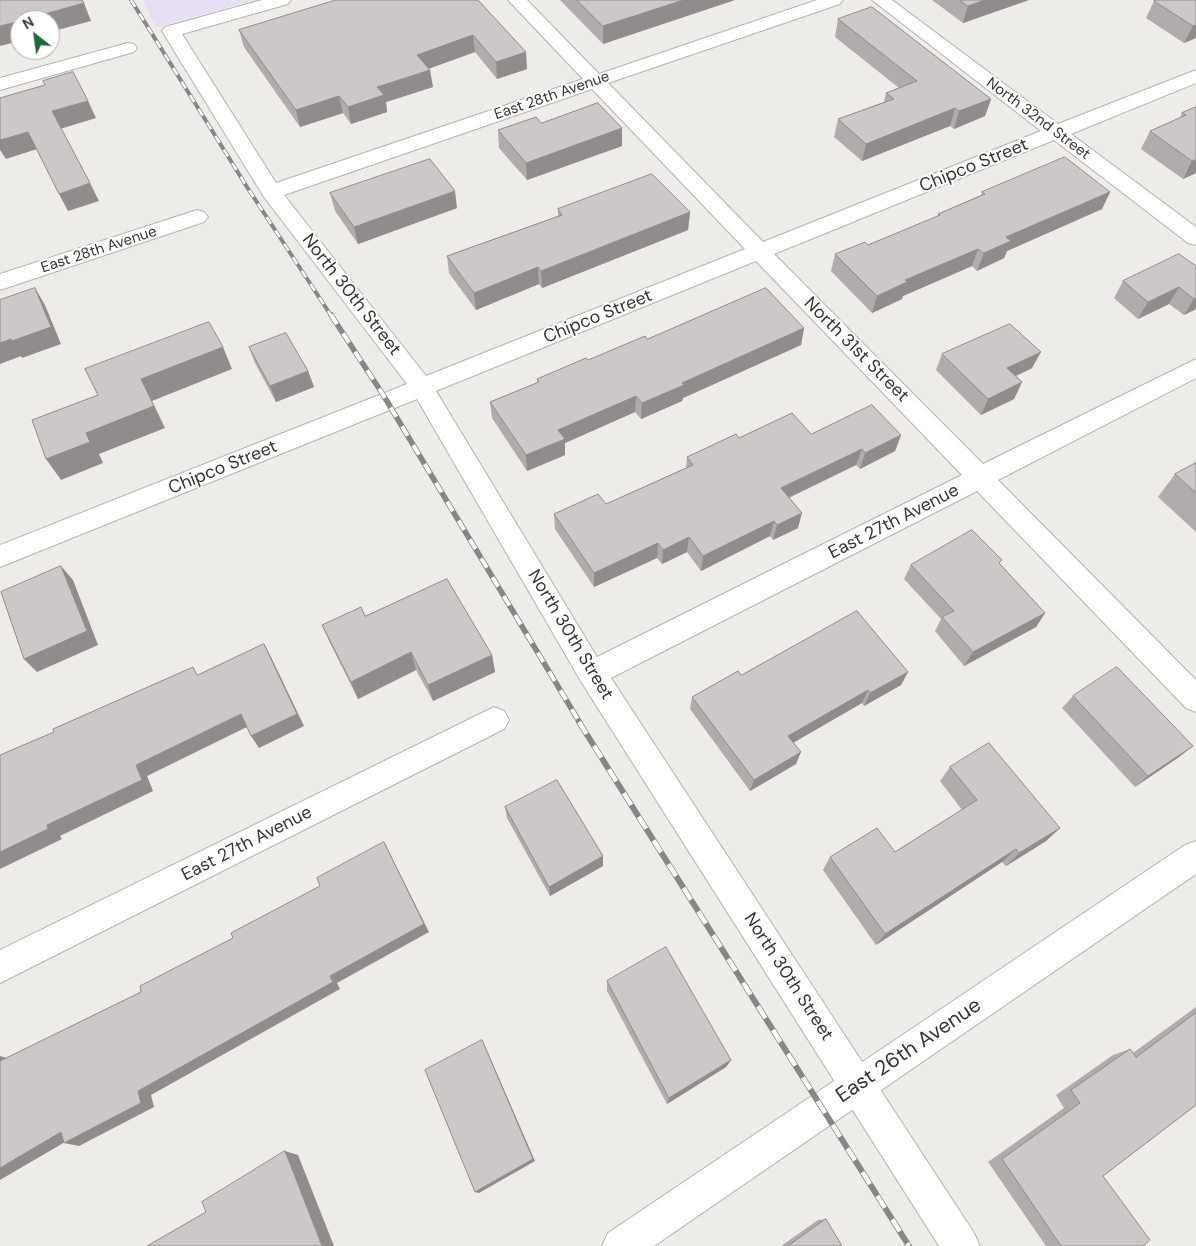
<!DOCTYPE html>
<html>
<head>
<meta charset="utf-8">
<style>
	body { margin:0 }
	#map { position:relative; width:1196px; height:1246px; overflow:hidden; background:#eeece8; font-family:"DM Sans",sans-serif }
	canvas { display:block }
	.north { position:absolute; left:10px; top:10px; width:50px; height:50px; box-sizing:border-box; background:#fff; border:1px solid #afaeae; border-radius:50%; rotate:330deg; font-size:14px; font-weight:700; line-height:20px; text-align:center; color:#363534 }
	.north::after { content:''; display:block; margin:auto; width:18px; height:22px; background:#1d6938; clip-path:polygon(50% 0,100% 100%,50% 72%,0 100%) }
</style>
</head>
<body>
<div id="map">
<canvas width="1196" height="1246"></canvas>
<div class="north">N</div>
</div>
<script>
const g = document.querySelector('canvas').getContext('2d');
g.lineJoin = 'round';
function fillPath(path, color) { g.fillStyle = color; g.fill(path, 'evenodd'); }
function stroke(path, color, width, dash) { g.strokeStyle = color; g.lineWidth = width; g.lineCap = dash ? 'butt' : 'round'; g.setLineDash(dash || []); g.stroke(path); }
function label(font, color, halo, rows, align = 'center') {
  g.font = font + ' "DM Sans",sans-serif'; g.lineWidth = 4; g.setLineDash([]); g.textBaseline = 'middle'; g.strokeStyle = halo; g.fillStyle = color; for (const [text, x, y, turn = 0] of rows) {
    g.save(); g.translate(x, y); g.rotate((+turn || 0) * Math.PI / 180); g.textAlign = isNaN(turn) ? turn : align; if (halo) g.strokeText(text, 0, 0); g.fillText(text, 0, 0); g.restore();
  }
}
fillPath(new Path2D(`
	M143 0H255L156 27Z`), '#e6def3');
const minor = new Path2D(`
	M262 0H291L288 4 182 34 276 183 583 79 508 0H527L599 74 817 0H843L840 4 608 83 763 242 1041 131 872 0H892L1058 124 1196 70V83L1071 134 1196 227V245L1188 243 1054 140 774 254 983 464 1196 359V378L998 480 1196 680V712L1186 708 977 491 611 678 974 1233 980 1246H939L582 683 417 399 0 567V545L407 384 264 197 162 31 165 27ZM592 89 745 249 426 376 284 195ZM756 261 962 475 597 657 436 391Z
	M128 43 134 44 137 48 134 52 0 90V78Z
	M197 210 204 212 208 217 204 222 0 290V274Z
	M494 707 504 711 509 720 504 729 0 983V950Z`);
const tertiary = new Path2D(`
	M1196 841V874L654 1246H602L608 1233 1185 845Z`);
stroke(minor, '#b5b3b0', 2);
stroke(tertiary, '#b5b3b0', 2);
fillPath(minor, '#fff');
fillPath(tertiary, '#fff');
const railFar2 = new Path2D(`
	M131 0 247 187 332 317`);
const railFar1 = new Path2D(`
	M331 315 382 393 580 723`);
const rail = new Path2D(`
	M579 722 909 1246`);
stroke(railFar2, '#888684', 4);
stroke(railFar1, '#888684', 5.5);
stroke(rail, '#888684', 6);
stroke(railFar2, '#fff', 2.5, [8]);
stroke(railFar1, '#fff', 4, [11]);
stroke(rail, '#fff', 4.5, [14]);
fillPath(new Path2D(`
	M478 0 527 69 497 79 475 52 429 68 433 87 386 102 387 112 351 124 343 113 300 127 244 47 239 30Z
	M560 0H735L603 44Z
	M932 0H1029L963 23Z
	M1196 0V38L1184 43 1146 18 1154 1Z
	M838 19 991 99 985 116 954 129 950 126 862 161 834 137 838 119 884 102 886 93 899 88 835 37Z
	M1196 107V173L1183 179 1141 149 1150 131 1180 118 1182 113Z
	M541 123 622 146 527 180 499 148 498 130Z
	M982 192H1110L1102 209 1007 251 1004 258 977 271 972 266 903 296 902 299 872 313 831 271 835 254 868 245 938 216V214L981 195Z
	M330 193 457 208 358 244 335 211Z
	M558 209 690 212 688 230 542 288 539 284 476 310 449 273 447 256 558 216Z
	M1196 266V309L1184 315 1169 304 1138 319 1114 298 1123 281Z
	M804 328 801 345 683 398 682 401 641 419 635 412 565 443V455L527 471 492 418 490 402 537 383V379L647 339Z
	M249 347 308 371 314 387 276 402 255 363Z
	M942 354 1032 368 1016 376 1022 382 1014 399 981 415 936 370Z
	M811 434 901 435 895 451 860 469 856 465 789 498 798 528 773 540 770 536 701 571 687 552 662 564 657 558 594 587 555 529 554 514 606 504 686 468 687 457 739 438Z
	M1196 463V532L1158 497 1175 474Z
	M1000 564 1045 613 1036 627 964 666 935 631 941 619 904 579 911 565Z
	M365 616 492 655 495 672 433 701 416 670 358 699 330 643 322 625Z
	M908 672 901 685 864 706 862 703 793 743 796 764 750 791 690 709 692 697 741 675Z
	M1073 696 1193 746 1179 757 1135 787 1062 708Z
	M950 767 1060 828 1046 841 1006 866 1002 862 876 945 823 870 830 857 895 852 962 810 940 781Z
	M505 807 603 856V866L550 896 507 818Z
	M607 981 731 1060 726 1067 667 1104 607 991Z
	M1196 1007V1105L1103 1176 1143 1246H1046L988 1162 1064 1108 1056 1095 1113 1055 1130 1049 1133 1053Z
	M826 1219 842 1246H781L818 1220Z`), '#b0acab');
fillPath(new Path2D(`
	M684 0H735L603 44V26Z
	M985 0H1029L963 23 968 6Z
	M84 3 91 21 50 32V20H23Z
	M20 21V41L0 46V26Z
	M1196 25V38L1184 43 1193 26Z
	M473 35 475 52 420 72 417 55Z
	M526 52 527 69 497 79 496 62Z
	M430 70 433 87 386 102 387 112 351 124 348 107 377 87Z
	M339 96 343 113 300 127 296 110Z
	M991 99 985 116 954 129 959 111Z
	M88 101 96 118 60 129 52 111Z
	M955 108 950 126 862 161 866 144Z
	M622 128V146L527 180 526 163Z
	M28 132 37 149 6 159 0 150V140Z
	M1196 160V173L1183 179 1192 161Z
	M90 183 99 201 68 211 59 194Z
	M455 191 457 208 358 244 354 227Z
	M1110 192 1102 209 1007 251 1004 258 977 271 984 253 1006 237Z
	M690 212 688 230 542 288 541 271Z
	M978 249 972 266 903 296 902 299 872 313 877 296 905 280Z
	M538 267 539 284 476 310 474 293Z
	M1179 287 1169 304 1138 319 1148 302Z
	M35 288 45 305 61 344 22 358 21 356 0 364V343Z
	M1196 298V309L1184 315 1194 299Z
	M804 328 801 345 683 398 682 401 641 419 642 403 682 383Z
	M223 347 232 369 152 401 165 428 99 454 103 463 61 480 46 459 141 379Z
	M1041 352 1032 368 999 384 1007 368Z
	M308 371 314 387 276 402 270 386Z
	M1022 382 1014 399 981 415 988 399Z
	M636 396 635 412 565 443V455L527 471 526 455 558 430Z
	M901 435 895 451 860 469 865 453Z
	M862 449 856 465 777 503 781 488Z
	M802 513 798 528 773 540 777 525Z
	M774 521 770 536 701 571 703 556Z
	M689 537 687 552 662 564 663 550Z
	M658 543 657 558 594 587V573Z
	M61 566 73 580 98 645 37 672 24 659Z
	M1045 613 1036 627 964 666 973 652Z
	M264 644 271 657 304 726 259 748 251 736Z
	M411 652 416 670 358 699 351 682Z
	M492 655 495 672 433 701 428 685Z
	M908 672 901 685 864 706 870 693Z
	M868 690 862 703 784 748 788 736Z
	M241 714 249 726 147 776 153 791 60 836 62 839 0 869V852L47 825 136 765Z
	M1193 746 1179 757 1135 787 1148 776Z
	M801 752 796 764 750 791 754 780Z
	M1060 828 1046 841 1006 866 1019 853Z
	M384 842 429 932 337 983 340 989 151 1095 154 1107 79 1146 64 1143 138 1091 330 976Z
	M1016 849 1002 862 876 945 885 934Z
	M603 856V866L550 896 549 887Z
	M482 1040 485 1046 535 1161 479 1193 475 1192Z
	M0 1056 13 1060 0 1062Z
	M731 1060 726 1067 667 1104 669 1098Z
	M61 1132 77 1135 0 1180V1168Z
	M285 1151 298 1155 334 1246H322Z`), '#908c8b');
const building = new Path2D(`
	M0 0H82L84 3 23 20H20V21L0 26Z
	M336 0H478L526 52 496 62 473 35 417 55 430 70 377 87 384 95 348 107 339 96 296 110 239 30Z
	M577 0H684L603 26Z
	M960 0H985L968 6Z
	M1157 0H1196V25L1193 26 1154 1Z
	M872 7 991 99 959 111 955 108 866 144 838 119 894 99 886 93 917 81 838 19Z
	M73 72 88 101 52 111 90 183 59 194 28 132 0 140V98L45 85 43 81Z
	M598 103 622 128 526 163 498 130 536 117 541 123Z
	M1196 107V160L1192 161 1150 131 1186 115 1182 113Z
	M1065 157 1110 192 1006 237 1011 241 984 253 978 249 905 280 907 282 877 296 835 254 865 242 868 245 940 215 938 214 985 194 982 192Z
	M430 159 455 191 354 227 330 193Z
	M652 174 690 212 541 271 538 267 474 293 447 256 562 215 558 209Z
	M1179 254 1196 266V298L1194 299 1179 287 1148 302 1123 281Z
	M35 288 51 327 12 341 11 339 0 343V300Z
	M766 288 804 328 682 383 684 385 642 403 636 396 558 430 565 439 526 455 490 402 539 382 537 379 586 358 588 360 645 336 647 339Z
	M209 322 223 347 141 379 154 406 86 433 90 442 46 459 32 420 98 395 85 369Z
	M1010 324 1041 352 1007 368 1022 382 988 399 942 354Z
	M286 333 308 371 270 386 249 347Z
	M872 405 901 435 865 453 862 449 781 488 802 513 777 525 774 521 703 556 689 537 663 550 658 543 594 573 554 514 598 494 606 504 693 465 687 457 736 434 739 438 792 413 811 434Z
	M1196 463V493L1175 474Z
	M972 530 1002 560 999 563 1045 613 973 652 942 617 954 611 911 565Z
	M61 566 87 631 24 659 1 592Z
	M447 579 492 655 428 685 411 652 351 682 322 625 361 607 365 616Z
	M857 611 908 672 870 693 868 690 788 736 801 752 754 780 692 697 738 671 741 675Z
	M264 644 297 714 251 736 241 714 136 765 142 780 47 825 48 829 0 852V755L54 732 53 729 193 667 197 675Z
	M1117 667 1193 746 1148 776 1073 696Z
	M989 743 1060 828 1019 853 1016 849 885 934 830 857 877 828 895 852 977 800 950 767Z
	M557 780 603 856 549 887 505 807Z
	M384 842 424 924 330 976 333 982 138 1091 141 1103 64 1143 61 1132 0 1168V1061L141 992 140 986 233 938 231 933 320 886 317 878Z
	M666 947 731 1060 669 1098 607 981Z
	M1196 1013V1105L1103 1176 1150 1240 1143 1246H1061L1002 1159 1080 1103 1071 1090 1130 1049 1136 1057Z
	M482 1040 533 1159 475 1192 425 1070Z
	M285 1151 322 1246H147L206 1212 202 1202Z
	M826 1219 842 1246H788Z`);
fillPath(building, '#cdc8c7');
stroke(building, '#908c8b', 1);
label('15px', '#363534', '#fff', [
	["East 28th Avenue",552,96,-19],
	["North 32nd Street",1038,119,37],
	["East 28th Avenue",99,250,-18]
]);
label('18px', '#363534', '#fff', [
	["Chipco Street",974,166,-22],
	["North 30th Street",351,295,52],
	["Chipco Street",598,317,-22],
	["North 31st Street",856,350,45],
	["Chipco Street",223,468,-22],
	["East 27th Avenue",894,522,-27],
	["North 30th Street",570,635,59],
	["East 27th Avenue",247,844,-27],
	["North 30th Street",788,977,57]
]);
label('21px', '#363534', '#fff', [
	["East 26th Avenue",909,1051,-34]
]);
</script>
</body>
</html>
